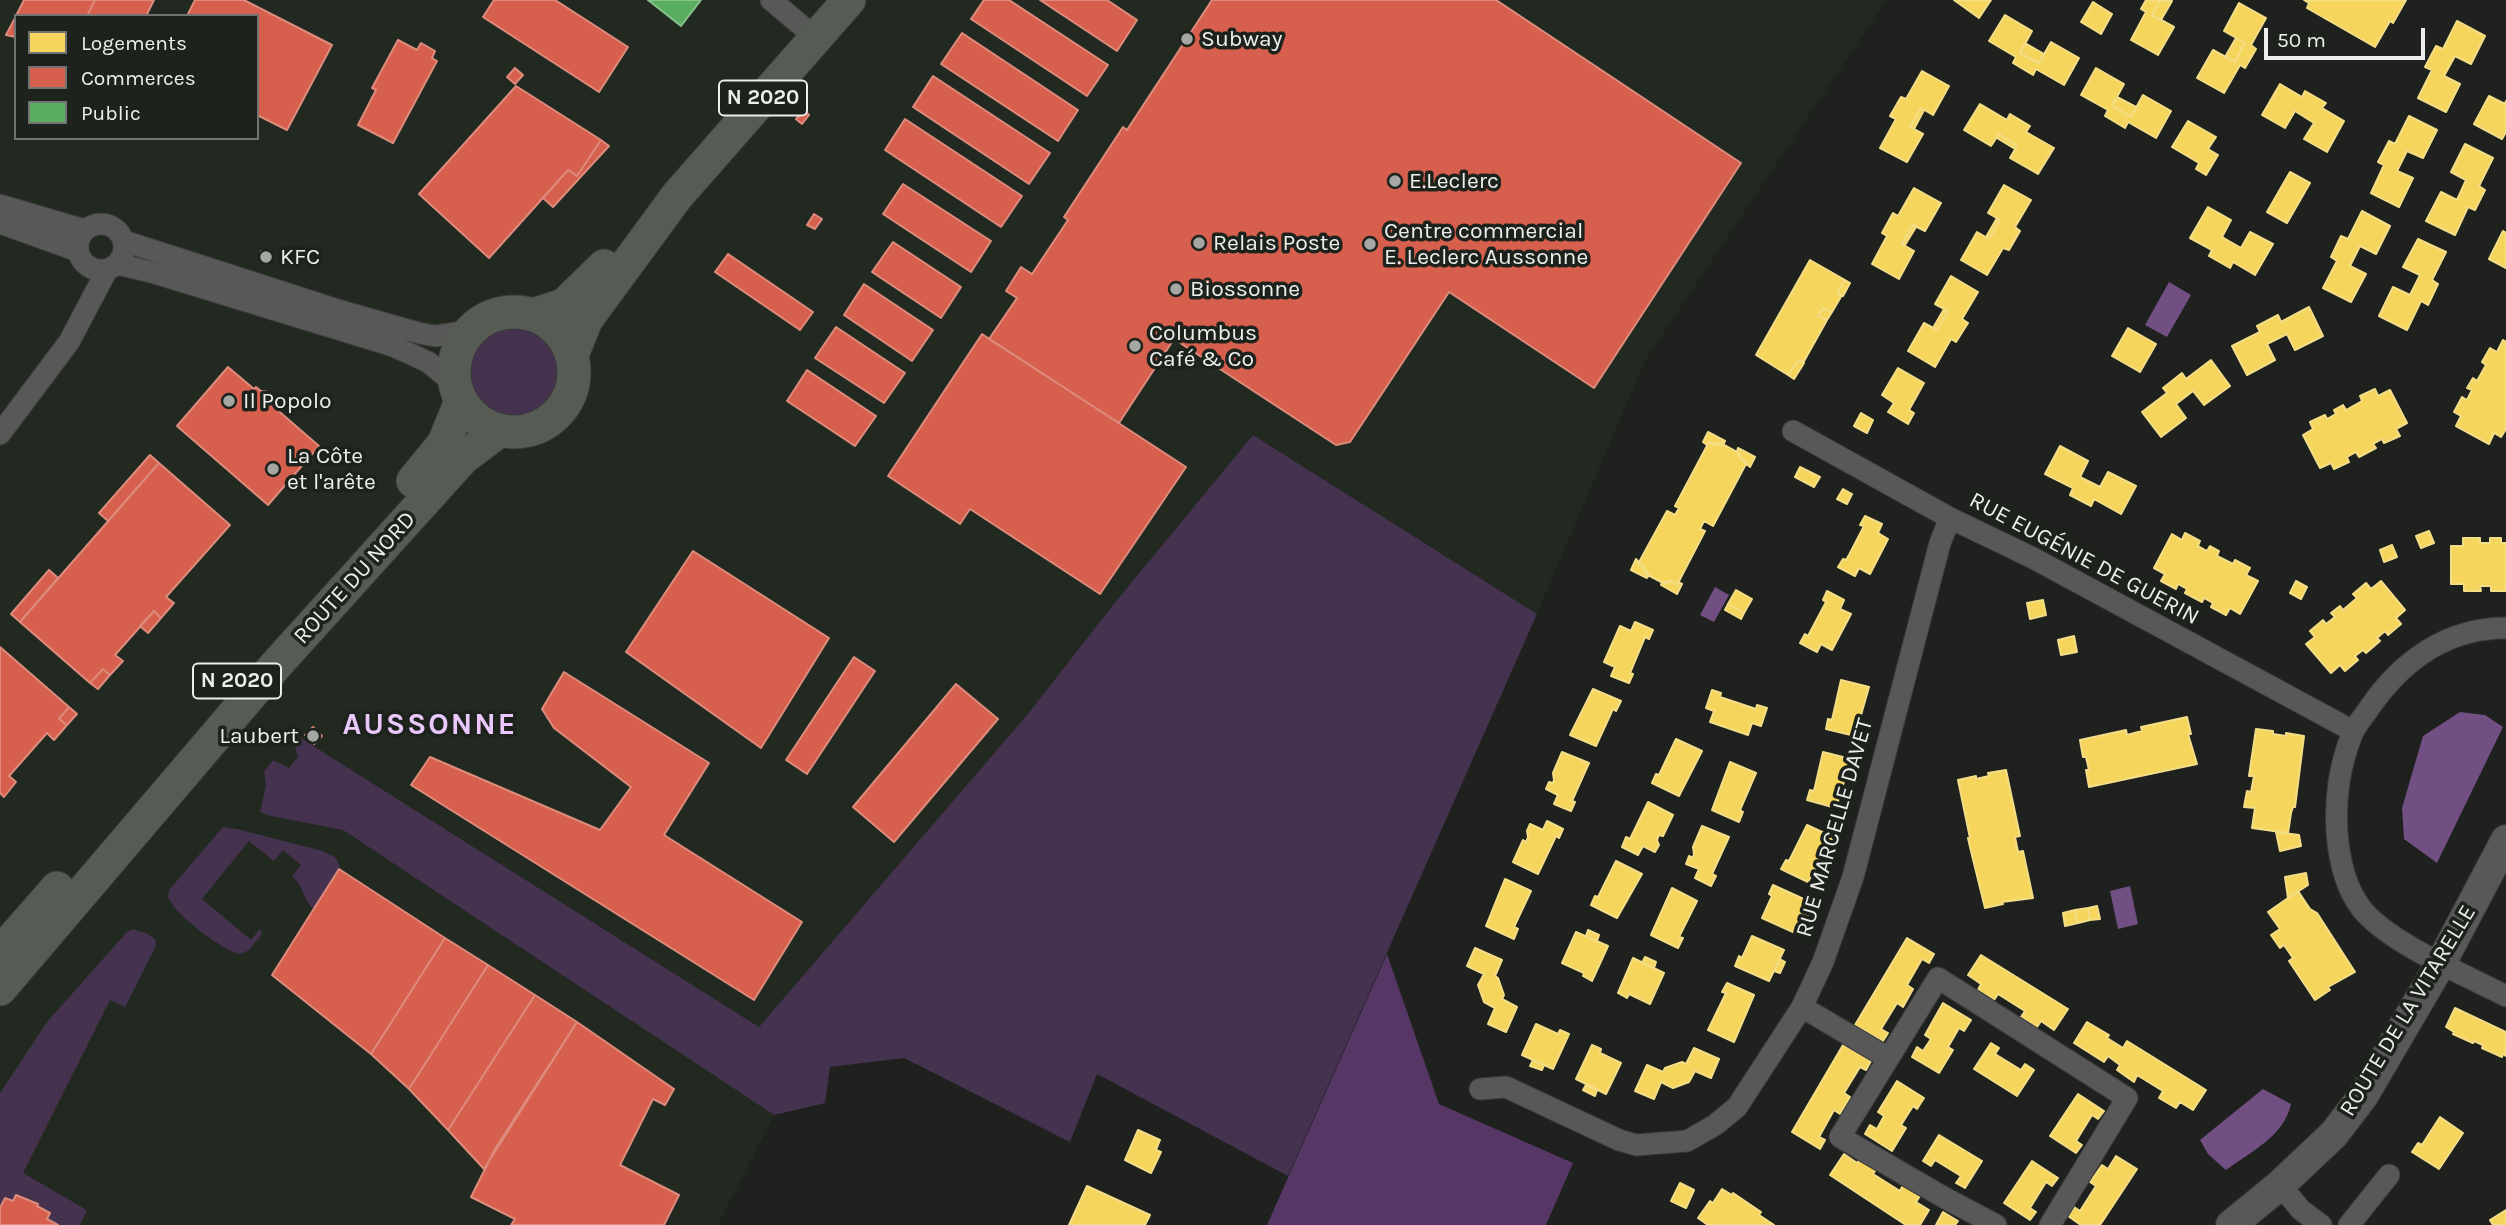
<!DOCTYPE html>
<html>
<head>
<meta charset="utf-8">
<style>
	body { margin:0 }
	#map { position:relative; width:2506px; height:1225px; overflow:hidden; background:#1f211e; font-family:Karla,sans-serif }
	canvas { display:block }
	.legend { position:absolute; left:14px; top:14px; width:245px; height:126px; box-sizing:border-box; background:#1e221d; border:2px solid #717470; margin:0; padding:9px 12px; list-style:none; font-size:21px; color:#edefec }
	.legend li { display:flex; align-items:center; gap:14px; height:35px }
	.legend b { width:35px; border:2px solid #717470 }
	.scale { position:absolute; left:2264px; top:28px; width:161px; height:32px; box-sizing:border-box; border:4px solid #edefec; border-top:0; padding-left:9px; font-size:21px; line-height:24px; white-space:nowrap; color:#edefec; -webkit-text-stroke:5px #1e221d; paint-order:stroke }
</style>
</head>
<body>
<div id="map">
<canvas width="2506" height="1225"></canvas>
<ul class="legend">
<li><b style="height:19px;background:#f6d55c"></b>Logements</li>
<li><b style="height:19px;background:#d6604d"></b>Commerces</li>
<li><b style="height:19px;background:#5aae61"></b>Public</li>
</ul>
<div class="scale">50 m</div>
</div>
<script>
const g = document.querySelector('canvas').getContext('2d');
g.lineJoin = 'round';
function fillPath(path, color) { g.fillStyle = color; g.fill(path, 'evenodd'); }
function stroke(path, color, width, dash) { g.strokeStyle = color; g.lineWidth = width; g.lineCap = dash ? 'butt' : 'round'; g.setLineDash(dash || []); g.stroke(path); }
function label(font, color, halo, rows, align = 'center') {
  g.font = font + ' Karla,sans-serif'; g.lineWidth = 7; g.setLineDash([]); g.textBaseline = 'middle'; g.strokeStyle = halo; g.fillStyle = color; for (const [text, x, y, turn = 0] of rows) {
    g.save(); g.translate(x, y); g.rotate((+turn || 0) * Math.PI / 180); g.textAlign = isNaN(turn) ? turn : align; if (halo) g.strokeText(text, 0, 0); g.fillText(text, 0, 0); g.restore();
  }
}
fillPath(new Path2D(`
	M0 0H1886L1646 359 1537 614 1253 435 1113 605 1027 715 759 1027 299 737 294 744 298 757 289 769 273 760 268 765 266 778 774 1115 718 1225H0ZM16 16H257V138H16Z`), '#222920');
fillPath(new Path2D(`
	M466 372a47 47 0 1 1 94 0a47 47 0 1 1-94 0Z
	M1253 435 1537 614 1288 1176 1097 1074 1070 1142 904 1058 830 1067 825 1103 774 1115 343 830 271 816 260 812 266 786 264 771 273 760 289 768 298 757 294 744 299 737 759 1027 1027 715 1113 605Z
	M223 827 237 829 323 851 335 857 340 866 314 909C303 901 304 886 292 876L301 865 283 850 274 861 249 841 202 899 251 940 260 929 262 934 249 950 241 954C224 952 174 914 168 897L169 890Z
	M133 929 148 934 155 939 156 946 125 1007 110 1000 23 1173 87 1210 80 1225H58L47 1219 50 1213 37 1206 38 1204 16 1195 13 1201 5 1198 0 1208V1093L47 1022 127 932Z`), '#44324e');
fillPath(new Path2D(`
	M1387 954 1439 1104 1573 1163 1546 1225H1267Z`), '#553664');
fillPath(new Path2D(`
	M2169 282 2191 295 2167 337 2145 325Z
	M1715 587 1729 595 1714 622 1700 615Z
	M2460 712 2485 715 2503 727 2437 863 2404 839 2402 808 2423 736Z
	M2130 886 2138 924 2118 929 2110 891Z
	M2263 1089 2291 1104C2284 1136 2252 1151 2226 1170L2208 1154 2200 1140Z`), '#724f83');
const homes = new Path2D(`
	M1954 0H1991L1979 18Z
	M2146 0H2160L2152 15 2174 27 2158 55 2131 40 2146 12 2141 9Z
	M2160 0 2172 1 2161 20 2152 15Z
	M2304 0H2406L2393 23 2390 21 2375 47 2307 8 2309 3Z
	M2093 2 2112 14 2101 34 2081 22Z
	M2239 3 2266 18 2251 45 2256 49 2245 68 2240 65 2224 93 2197 78 2213 50 2235 62 2245 43 2224 31Z
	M2005 15 2032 31 2020 53 2039 63 2051 42 2079 58 2064 85 2036 69 2033 75 2013 63 2016 57 1989 41Z
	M2457 21 2485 36 2471 64 2455 56 2444 76 2460 84 2446 112 2418 98 2432 70 2425 67 2436 46 2443 49Z
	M2236 38 2245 43 2235 62 2225 57Z
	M2025 43 2044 54 2039 63 2020 53Z
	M2096 68 2124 84 2112 106 2131 117 2143 95 2171 111 2156 138 2128 122 2125 128 2105 116 2108 110 2081 95Z
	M1922 71 1949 86 1933 115 1921 108 1910 127 1923 134 1907 162 1880 148 1896 119 1890 116 1901 97 1906 99Z
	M2280 84 2302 97 2305 91 2326 103 2322 108 2344 121 2327 152 2304 139 2314 123 2295 111 2285 128 2262 115Z
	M2489 96 2505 104 2506 101V132L2502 139 2474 124Z
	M2117 97 2136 107 2131 117 2112 106Z
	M1980 104 2007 120 2010 114 2030 126 2026 132 2054 148 2038 174 2010 158 2017 146 1999 134 1991 146 1964 130Z
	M1921 108 1924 110 1914 129 1910 127Z
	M2409 116 2437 130 2423 158 2407 151 2397 171 2413 178 2399 207 2371 193 2384 165 2378 162 2389 141 2395 144Z
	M2188 121 2216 137 2208 149 2218 155 2206 175 2196 169 2199 163 2172 147Z
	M1999 134 2017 146 2015 149 1997 138Z
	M2465 144 2493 158 2479 186 2485 190 2475 210 2468 207 2455 235 2426 221 2441 192 2457 200 2466 180 2451 172Z
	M2290 172 2310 183 2287 223 2267 212Z
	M2004 185 2031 200 2015 227 2020 231 2009 250 2003 248 1987 275 1961 260 1977 232 1989 239 2000 220 1988 213Z
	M1914 188 1941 203 1925 231 1913 225 1902 244 1914 251 1899 279 1872 264 1887 236 1882 233 1893 213 1898 216Z
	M2208 207 2231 220 2222 237 2241 248 2250 232 2273 244 2255 275 2233 262 2230 268 2209 256 2212 250 2190 238Z
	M2362 211 2390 226 2376 254 2360 246 2350 266 2366 274 2351 302 2323 288 2337 261 2331 257 2341 236 2348 239Z
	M1997 218 2000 220 1989 239 1986 237Z
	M1913 225 1916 227 1905 245 1902 244Z
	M2503 231 2506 233V268L2489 259Z
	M2418 239 2446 252 2432 280 2438 284 2428 305 2421 301 2407 330 2379 316 2393 287 2410 295 2420 275 2403 267Z
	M1810 260 1845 280 1837 293 1842 295 1832 312 1823 308 1818 316 1827 320 1803 363 1798 360 1788 375 1756 355Z
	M1951 276 1978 292 1962 319 1968 323 1956 342 1951 339 1935 367 1908 351 1924 323 1937 330 1948 311 1935 304Z
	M1845 280 1850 283 1843 296 1837 293Z
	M2309 307 2323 336 2295 350 2287 334 2267 344 2275 360 2247 375 2232 346 2260 332 2257 326 2278 315 2281 322Z
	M1823 308 1832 312 1827 320 1818 316Z
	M1944 309 1948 311 1937 330 1933 328Z
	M2128 328 2156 344 2140 372 2112 356Z
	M2503 340 2506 342V429L2501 437 2494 433 2489 444 2456 426 2461 416 2454 412 2462 397 2467 400 2472 390 2467 388 2473 378 2477 381 2486 365 2482 362 2490 348 2497 352Z
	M1798 360 1804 363 1794 379 1788 375Z
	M2211 360 2230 386 2204 405 2193 391 2176 404 2186 418 2161 437 2142 412 2167 393 2163 388 2182 373 2186 379Z
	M1898 368 1924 383 1909 410 1914 413 1908 424 1888 412 1894 403 1882 395Z
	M2375 389 2378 396 2390 390 2407 423 2396 429 2400 436 2384 443 2382 439 2373 444 2376 448 2359 457 2356 452 2347 457 2349 462 2334 469 2331 463 2320 468 2303 435 2313 429 2310 422 2325 415 2327 419 2336 414 2334 410 2343 405 2346 410 2362 401 2360 396Z
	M1861 413 1873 420 1867 433 1854 426Z
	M1708 432 1725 441 1723 445 1709 442 1707 445 1703 442Z
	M1709 442 1714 445 1721 443 1739 453 1741 459 1747 462 1713 526 1704 521 1700 529 1705 531 1677 585 1671 581 1665 584 1646 574 1644 567 1638 564 1667 511 1675 515 1679 508 1675 506Z
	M2060 446 2088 461 2080 477 2100 487 2108 472 2136 486 2121 514 2094 499 2091 506 2070 495 2073 488 2045 474Z
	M1738 448 1755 457 1750 467 1741 459 1737 452Z
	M1800 467 1820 477 1814 487 1795 477Z
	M1843 489 1852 494 1847 504 1837 499Z
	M1865 516 1882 524 1878 533 1888 539 1870 574 1859 568 1855 576 1838 567 1843 559 1846 560 1849 555 1864 526 1860 525Z
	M2429 531 2434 543 2421 548 2416 536Z
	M2185 533 2200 541 2198 546 2207 551 2210 546 2219 551 2217 556 2233 564 2235 560 2250 568 2246 575 2258 581 2240 614 2230 608 2226 615 2211 607 2213 603 2204 598 2202 602 2185 593 2187 589 2178 584 2176 589 2161 581 2165 574 2154 568 2172 534 2182 540Z
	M2463 538H2480V543H2490V538H2501V543H2506V591H2491V586H2480L2481 591H2464V584H2451V546H2463Z
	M2392 545 2397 557 2384 562 2380 550Z
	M1636 559 1649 575 1647 578 1631 570Z
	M1671 581 1677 585 1678 582 1682 584 1677 594 1661 585 1662 582Z
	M2296 581 2307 587 2301 599 2290 593Z
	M2381 581 2405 610 2396 618 2401 624 2388 635 2385 631 2377 638 2380 641 2366 653 2363 650 2355 656 2358 660 2345 671 2340 665 2331 673 2306 644 2315 637 2310 631 2323 620 2326 624 2335 617 2331 613 2340 606 2343 610 2357 598 2353 594 2366 583 2371 589Z
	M1736 590 1752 599 1744 613 1728 604Z
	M1827 591 1844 600 1840 609 1851 614 1832 650 1821 644 1817 652 1800 643 1805 634 1808 636 1826 602 1823 600Z
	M2043 600 2046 615 2030 619 2027 603Z
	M1728 604 1744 613 1741 619 1725 610Z
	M1635 622 1653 630 1649 639 1645 637 1630 673 1633 674 1629 683 1611 676 1615 667 1604 662 1620 626 1631 631Z
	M2074 636 2077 652 2061 655 2058 640Z
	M1841 680 1869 687 1855 736 1826 729 1828 719 1832 720Z
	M1593 689 1621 701 1616 711 1613 709 1596 746 1570 735Z
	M1712 690 1721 693 1720 697 1756 709 1757 705 1767 708 1761 726 1752 723 1748 735 1710 722 1714 711 1706 708Z
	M2187 717 2191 734H2188L2197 764 2089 787 2086 770H2089L2086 757H2083L2080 740 2126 730 2127 735 2142 731 2141 727Z
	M2256 729 2273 731V734L2286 736V733L2304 736 2295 807H2293L2291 813 2288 833 2252 828 2255 808 2244 807 2247 791 2251 792 2254 776H2249Z
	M1676 739 1702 751 1679 796 1652 783 1656 774 1659 775Z
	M1562 752 1589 763 1572 801 1575 802 1571 811 1554 804 1558 795 1546 789 1549 782 1553 783 1554 780 1553 773Z
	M1823 752 1851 759 1836 808 1807 800 1810 790 1814 791Z
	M1730 762 1756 773 1740 810 1743 812 1739 822 1712 810Z
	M2006 770 2020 836 2015 837 2018 852 2023 851 2033 898 2002 902 2003 904 1985 908 1970 847 1968 838H1970L1958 780 1976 776V779L1989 776 1988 773Z
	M1648 802 1673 815 1663 836 1659 835 1657 840 1659 845 1655 852 1643 846 1638 855 1622 847 1626 837 1630 839Z
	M1547 821 1563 829 1559 838 1556 836 1538 874 1513 862 1523 840 1526 842 1528 837 1527 831 1530 824 1543 830Z
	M1807 825 1833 837 1808 882 1781 869 1786 860 1789 861Z
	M1702 826 1729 837 1712 874 1716 876 1711 886 1695 878 1699 869 1686 864 1689 856 1693 858 1694 854 1693 847Z
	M2276 832 2299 835 2301 846 2280 851Z
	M1616 861 1642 874 1617 918 1591 905 1595 896 1598 897Z
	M2306 873 2308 885 2288 898 2285 877Z
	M1505 879 1531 891 1514 927 1518 929 1514 939 1486 926Z
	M1773 885 1808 901 1793 932 1762 918 1772 896 1769 894Z
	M1672 888 1697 901 1679 937 1683 938 1678 948 1651 935Z
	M2298 891 2310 909 2317 913 2355 972 2328 987 2330 990 2315 1000 2289 961 2293 958 2284 945 2280 948 2271 935 2280 929 2268 912Z
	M2097 906 2100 919 2090 920 2088 908Z
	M2088 908 2090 920 2078 923 2075 910Z
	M1803 909 1809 913 1804 924 1798 921Z
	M2075 910 2078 923 2065 926 2063 913Z
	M1588 930 1599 935 1597 941 1586 936Z
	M1576 932 1608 946 1592 981 1583 976 1584 973 1562 963Z
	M1752 936 1784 950 1769 981 1735 966 1739 956 1742 958Z
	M1907 938 1934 954 1929 963 1922 959 1907 985 1913 989 1903 1007 1897 1003 1881 1029 1888 1033 1883 1041 1855 1025Z
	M1475 948 1502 960 1495 976 1498 978 1504 995 1502 999 1517 1007 1506 1032 1488 1024 1495 1008 1484 1002 1478 985 1484 974 1467 966Z
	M1981 955 2068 1009 2054 1030 2041 1021 2037 1027 2021 1017 2025 1011 1998 994 1994 1000 1978 990 1981 984 1968 975Z
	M1645 957 1656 962 1654 968 1642 963Z
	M1633 958 1664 973 1650 1004 1629 994 1627 998 1618 993Z
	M1780 959 1785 962 1780 973 1774 971Z
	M1727 983 1754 995 1734 1042 1708 1030 1726 993 1722 992Z
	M1943 1003 1971 1020 1964 1031 1959 1028 1948 1047 1953 1050 1939 1073 1912 1057 1917 1047 1923 1051 1931 1039 1925 1035Z
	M2455 1008 2506 1032V1056L2503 1054 2502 1057 2482 1048 2483 1045 2474 1041 2473 1043 2453 1034 2454 1032 2446 1027Z
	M2087 1022 2109 1035 2107 1038 2123 1048 2127 1041 2206 1090 2193 1110 2180 1102 2176 1108 2159 1098 2163 1091 2137 1075 2134 1082 2117 1070 2120 1065 2108 1056 2104 1062 2074 1043Z
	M1536 1024 1558 1034 1560 1030 1569 1034 1553 1069 1522 1055Z
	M1991 1043 1999 1048 1995 1054 2021 1070 2025 1064 2034 1070 2017 1096 1974 1069Z
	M1592 1045 1601 1049 1600 1053 1621 1063 1606 1094 1576 1079Z
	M1843 1045 1871 1061 1866 1070 1860 1067 1844 1093 1850 1097 1840 1114 1834 1110 1819 1137 1825 1140 1820 1149 1792 1132Z
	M1694 1048 1719 1059 1711 1078 1695 1071 1689 1082 1673 1088 1661 1082 1654 1099 1635 1091 1647 1065 1663 1072 1665 1068 1682 1062 1686 1064Z
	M1533 1060 1544 1065 1542 1070 1530 1066Z
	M1897 1081 1924 1098 1917 1109 1913 1106 1901 1125 1906 1128 1892 1151 1865 1134 1870 1125 1877 1129 1884 1116 1878 1112Z
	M1586 1085 1597 1090 1595 1096 1583 1090Z
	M2078 1094 2104 1111 2098 1119 2092 1115 2076 1141 2082 1145 2076 1153 2050 1136Z
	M2440 1117 2463 1133 2439 1169 2412 1152 2418 1143 2422 1145Z
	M1138 1130 1160 1140 1156 1150 1161 1152 1151 1173 1125 1160Z
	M1939 1135 1982 1161 1965 1188 1956 1183 1961 1176 1935 1160 1931 1166 1923 1161Z
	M1844 1154 1857 1163 1861 1157 1877 1168 1873 1174 1900 1191 1903 1185 1920 1196 1916 1202 1929 1210 1920 1225H1906L1830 1175Z
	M2116 1156 2137 1169 2100 1225H2081L2068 1216 2074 1207 2080 1211 2096 1186 2090 1182 2102 1165 2108 1169Z
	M2032 1161 2058 1178 2052 1186 2046 1182 2030 1208 2036 1212 2030 1220 2004 1203Z
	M1680 1183 1694 1190 1686 1208 1671 1201Z
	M1087 1186 1150 1215 1145 1225H1069Z
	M1722 1189 1732 1195 1733 1193 1761 1212 1759 1215 1774 1225H1708L1698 1218 1710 1201 1713 1203Z
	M2506 1210V1225H2493L2490 1220Z
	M1943 1212 1958 1221 1955 1225H1936Z`);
fillPath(homes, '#f6d55c');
stroke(homes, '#f3dd87', 2);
const shops = new Path2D(`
	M24 0H95L87 16H16Z
	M95 0H154L146 16H87Z
	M195 0H244L332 45 287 130 257 115V16H187Z
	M494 0H555L628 47 599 92 483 17Z
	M984 0H1009L1108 65 1087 96 971 19Z
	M1040 0H1107L1137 20 1117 51Z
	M1212 0H1496L1741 163 1594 388 1449 292 1350 442 1336 445 1174 339 1119 423 989 339 1017 298 1006 291 1021 267 1032 274 1068 220 1064 217 1123 127 1127 130Z
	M16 16V37L6 35Z
	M962 33 1078 110 1058 141 941 64Z
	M398 40 417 50 421 43 435 51 432 58 437 61 393 143 358 125 376 90 372 88Z
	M515 68 523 75 515 84 507 77Z
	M933 76 1050 153 1029 184 913 107Z
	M516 86 601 140 577 176 568 170 489 258 419 194Z
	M804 110 809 115 802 124 796 119Z
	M905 119 1022 196 1001 227 885 150Z
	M601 140 609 146 553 207 543 198 568 170 577 176Z
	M903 184 991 241 971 272 883 214Z
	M814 214 822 219 815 229 807 225Z
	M893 242 961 287 941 318 872 272Z
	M261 251 272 255 270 262 259 258Z
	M728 254 813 312 800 330 715 272Z
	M864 284 933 330 912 361 844 315Z
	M836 327 905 373 884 403 815 358Z
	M982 334 1186 467 1100 594 970 509 960 524 888 476Z
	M228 367 254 389 256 387 261 391H266L269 394 267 401 319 446 268 505 177 426Z
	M807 370 876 416 855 446 787 401Z
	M150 455 159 463 108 521 99 513Z
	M159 463 230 525 166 597 174 603 161 618 154 611 115 655 123 661 110 675 103 669 90 683 20 622Z
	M693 551 829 638 761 748 626 652Z
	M49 570 58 578 20 622 11 614Z
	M154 611 161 618 148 633 140 626Z
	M0 647 69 707 59 719 67 725 54 740 47 733 9 776 16 782 4 797 0 793Z
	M854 657 875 671 807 774 786 760Z
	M103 669 110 675 98 689 90 683Z
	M564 672 709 763 664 835 802 922 754 1000 411 785 430 757 600 830 631 787 554 728 542 709Z
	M956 684 998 719 894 842 853 807Z
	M69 707 77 714 67 725 59 719Z
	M313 727 322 736 314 744 305 735Z
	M339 869 445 938 371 1054 272 975Z
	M445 938 488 965 409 1089 371 1054Z
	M488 965 535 995 448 1130 409 1089Z
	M535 995 577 1022 484 1169 448 1130Z
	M577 1022 674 1089 665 1105 653 1099 620 1165 679 1195 664 1225H511L515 1219 471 1197 495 1149Z
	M16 1195 38 1204 37 1206 50 1213 47 1219 58 1225H0V1208L5 1198 13 1201Z`);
fillPath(shops, '#d6604d');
stroke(shops, '#dd8b7d', 2);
const public = new Path2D(`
	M648 0H701L681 26Z`);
fillPath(public, '#5aae61');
stroke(public, '#86c28b', 2);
const street = new Path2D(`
	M771 0 816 38
	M0 205 85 230
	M0 223 78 251
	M78 247a23 23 0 1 1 46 0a23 23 0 1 1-46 0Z
	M124 241 338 310 419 333 435 336 470 331
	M117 264 151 272 393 346 428 362 455 384
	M1793 431 1950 518 2033 558 2353 731
	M0 434 69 342 107 270
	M2506 628C2447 628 2402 661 2370 707 2364 716 2356 725 2352 734 2339 768 2335 797 2337 833 2339 858 2345 887 2361 908 2387 942 2467 976 2506 996
	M1802 1007 1888 1058
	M1480 1089 1506 1087 1619 1140 1636 1145 1687 1141 1715 1125 1737 1107 1802 1007 1823 962 1853 877 1940 543 1950 518
	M2280 1185 2301 1210 2321 1225
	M1996 1225 1945 1198 1840 1137 1938 978 2127 1098 2050 1225
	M2349 1225 2389 1175`);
const secondary = new Path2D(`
	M2231 1225 2280 1185 2334 1134 2363 1096 2441 963 2506 840`);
const primary = new Path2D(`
	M454 372a60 60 0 1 1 120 0a60 60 0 1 1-120 0Z
	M533 315 564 305 604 266
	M572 355 586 320 677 196 849 0
	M413 481 444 443 461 401
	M0 953 57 888
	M0 989 276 665 463 458 500 430`);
stroke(street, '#3a3b39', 23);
stroke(secondary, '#3a3b39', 32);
stroke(primary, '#3a3b39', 35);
stroke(street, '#575857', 21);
stroke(secondary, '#575857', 30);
stroke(primary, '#565b54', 33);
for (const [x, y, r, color] of [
	[1187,39,7,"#a5a7a4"],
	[1395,181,7,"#a5a7a4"],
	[1199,243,7,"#a5a7a4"],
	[1370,244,7,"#a5a7a4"],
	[266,257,7,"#a5a7a4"],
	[1176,289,7,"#a5a7a4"],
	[1135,346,7,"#a5a7a4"],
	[229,401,7,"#a5a7a4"],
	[273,469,7,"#a5a7a4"],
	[313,736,7,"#a5a7a4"]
]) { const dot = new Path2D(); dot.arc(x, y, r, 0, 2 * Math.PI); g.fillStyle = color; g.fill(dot); stroke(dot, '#1e221d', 2.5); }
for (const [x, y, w] of [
	[763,98,88],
	[237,681,88]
]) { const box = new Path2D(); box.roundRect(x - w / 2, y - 17.5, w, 35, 5); g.fillStyle = '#1e221d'; g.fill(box); stroke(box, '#edefec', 2); }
label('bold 21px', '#edefec', null, [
	["N 2020",763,98],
	["N 2020",237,681]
]);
label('23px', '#edefec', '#1e221d', [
	["Subway",1201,39],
	["E.Leclerc",1409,181],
	["Centre commercial",1384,231],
	["E. Leclerc Aussonne",1384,257],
	["Relais Poste",1213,243],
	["KFC",280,257],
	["Biossonne",1190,289],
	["Columbus",1149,333],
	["Café & Co",1149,359],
	["Il Popolo",243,401],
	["La Côte",287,456],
	["et l'arête",287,482],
	["Laubert",299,736,"right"]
], 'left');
label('23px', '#edefec', '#1e221d', [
	["RUE EUGÉNIE DE GUERIN",2084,559,28],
	["ROUTE DU NORD",355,578,-48],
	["RUE MARCELLE DAVET",1835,828,-74],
	["ROUTE DE LA VITARELLE",2408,1011,-59]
]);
g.letterSpacing = '2px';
label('bold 30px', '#eac8fc', '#1e221d', [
	["AUSSONNE",430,725]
]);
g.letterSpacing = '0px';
</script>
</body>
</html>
